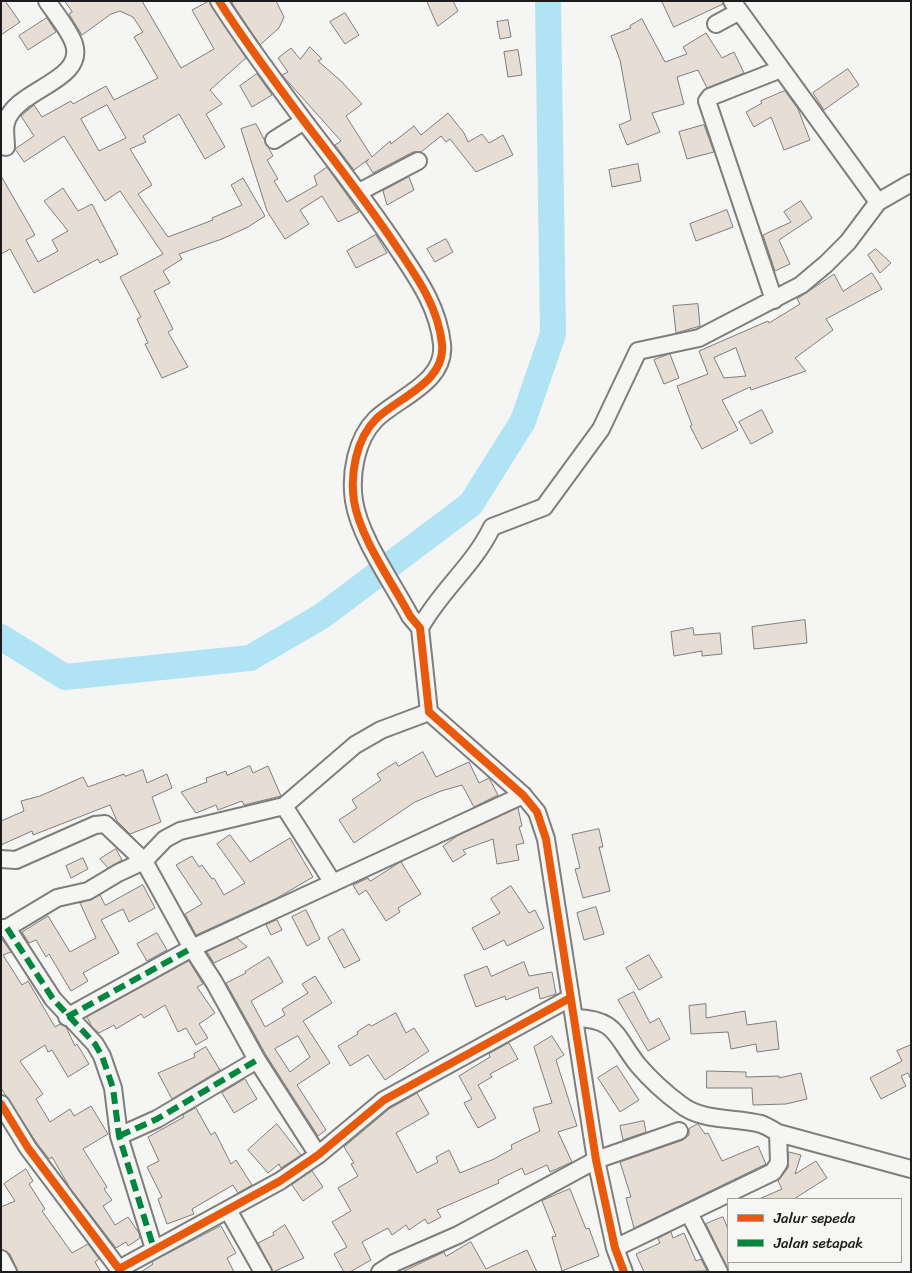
<!DOCTYPE html>
<html>
<head>
<meta charset="utf-8">
<style>
	body { margin:0 }
	#map { position:relative; width:912px; height:1273px; overflow:hidden; background:#f5f5f3; font-family:Sriracha,sans-serif }
	canvas { display:block }
	.frame { position:absolute; inset:0; border:2px solid #1c1c1c; pointer-events:none }
	.legend { position:absolute; left:727px; top:1198px; width:175px; height:65px; box-sizing:border-box; background:#f6f6f2; border:1px solid #9f9f9c; margin:0; padding:6px 9px; list-style:none; font-size:15px; color:#1c1c1c }
	.legend li { display:flex; align-items:center; gap:10px; height:25px }
	.legend b { width:25px; border:1px solid #9f9f9c }
</style>
</head>
<body>
<div id="map">
<canvas width="912" height="1273"></canvas>
<div class="frame"></div>
<ul class="legend">
<li><b style="height:6px;background:#e8590c"></b>Jalur sepeda</li>
<li><b style="height:6px;background:#00873e"></b>Jalan setapak</li>
</ul>
</div>
<script>
const g = document.querySelector('canvas').getContext('2d');
g.lineJoin = 'round';
function stroke(path, color, width, dash) { g.strokeStyle = color; g.lineWidth = width; g.lineCap = dash ? 'butt' : 'round'; g.setLineDash(dash || []); g.stroke(path); }
function fillPath(path, color) { g.fillStyle = color; g.fill(path, 'evenodd'); }
stroke(new Path2D(`
	M1 637 65 677 250 658 322 616 471 504 523 421 553 334 548 1`), '#b0e4f4', 26);
const building = new Path2D(`
	M1 1H5L20 22 1 35Z
	M65 1H142L181 68 214 49 192 10 209 1 246 58 210 90 222 104 206 114 225 147 205 159 179 114 143 136 146 142 130 149 152 185 138 194 168 237 213 220 212 218 242 205 231 185 243 178 265 216 248 227 222 239 179 254 182 259 163 271 170 283 154 291 173 329 168 332 188 367 162 378 145 344 148 343 137 319 141 317 120 277 163 254 120 191 105 201 64 136 24 162 15 149 34 136 21 116 34 105 42 117 71 101 73 104 106 86 114 100 158 78 134 37 143 32 133 17 120 11 111 14 82 35 69 14 72 12ZM107 105 126 138 99 151 81 119Z
	M235 1H276L284 17 279 28 260 45 232 3Z
	M427 1H453L458 11 438 26Z
	M662 1H722L723 4 674 27Z
	M345 13 359 35 345 44 330 22Z
	M47 18 56 32 28 50 19 36Z
	M642 19 665 62 687 54 683 47 706 33 722 58 734 52 744 73 707 88 698 70 677 77 684 104 652 113 660 132 627 145 619 125 631 120 620 60 611 36 631 28 630 26Z
	M508 20 511 37 500 39 497 22Z
	M310 47 322 59 318 61 341 81 362 104 346 116 372 157 390 141 391 144 414 126 421 135 448 113 464 133 468 142 482 134 489 143 503 135 513 155 476 172 450 139 446 142 441 136 421 152H413L373 173 366 162 369 159 354 170 335 145 341 141 282 75 288 72 278 58 291 48 300 59Z
	M518 50 522 75 508 77 504 52Z
	M848 69 859 85 824 110 813 93Z
	M257 74 272 95 252 107 240 86Z
	M785 91 798 109 810 140 784 150 771 117 754 127 746 112 762 103 761 101Z
	M256 124 273 156 267 160 278 179 274 181 287 202 317 185 314 176 327 167 359 212 338 222 322 196 300 210 309 224 285 239 267 211 241 129Z
	M704 125 714 152 687 159 679 132Z
	M638 164 641 181 612 187 609 170Z
	M1 176 35 235 26 240 38 262 58 251 52 240 68 231 44 201 63 188 78 211 92 204 118 254 100 263 98 259 34 293 10 249 1 254Z
	M409 177 414 190 387 205 383 191Z
	M801 201 812 218 779 240 790 264 775 271 763 235 791 222 784 212Z
	M727 210 733 227 696 241 690 224Z
	M376 235 387 253 356 268 347 251Z
	M446 239 453 252 435 262 427 249Z
	M876 249 891 263 880 273 868 255Z
	M872 273 882 289 826 319 833 330 795 358 806 371 751 390 750 387 722 400 738 430 702 449 690 426 692 425 677 386 708 374 699 351 768 321 769 323 800 304 797 299 834 274 843 291ZM736 348 746 376 724 378 714 358Z
	M698 304 700 326 676 333 673 306Z
	M670 354 679 378 664 384 654 360Z
	M762 410 773 432 751 444 739 422Z
	M805 620 807 643 754 649 752 627Z
	M693 628 694 635 720 633 722 654 702 656V651L674 656 671 632Z
	M423 752 436 777 469 762 479 783 489 778 498 795 474 807 462 785 441 791 415 802 354 843 339 820 357 808 352 800 381 780 377 774 396 762 398 766Z
	M250 766 253 773 268 766 281 796 244 805 242 801 218 810 216 805 196 813 181 792 207 782 206 778 226 771 227 775Z
	M143 770 147 783 167 774 172 788 152 797 161 822 130 834 117 821 110 805 33 835 32 831 1 845V821L24 811 21 801 40 796 83 777 88 787 124 774 125 776Z
	M518 808 522 826 519 827 524 843 516 845 519 860 497 864 493 839 463 850 466 854 453 862 443 846 457 836Z
	M599 829 603 847H599L610 891 583 898 575 869 580 868 572 835Z
	M230 835 250 862 290 838 313 877 277 898 196 935 185 914 202 904 176 865 192 856 199 867 202 865 212 879 214 878 224 895 245 883 217 844Z
	M116 849 122 860 108 868 100 859Z
	M83 858 88 869 71 878 66 866Z
	M401 862 421 894 398 908 400 912 386 921 366 890 359 895 353 885 368 878 370 881Z
	M143 885 155 908 129 922 123 909 101 920 119 953 83 973 88 981 71 991 49 954 46 957 36 940 29 943 22 932 48 916 70 952 96 938 80 903 100 895 105 905Z
	M511 886 529 913 535 910 544 928 507 946 504 940 484 950 472 928 500 913 491 899Z
	M596 907 604 934 584 940 577 913Z
	M306 910 320 939 307 946 292 917Z
	M277 920 282 930 271 935 266 925Z
	M343 929 360 960 344 968 328 938Z
	M157 933 167 950 147 961 137 944Z
	M1 938 11 952 3 955 22 985 28 981 55 1027 60 1024 66 1027 75 1046 77 1044 89 1064 68 1077 52 1050 48 1052 45 1045 20 1061 43 1094 36 1099 50 1122 70 1109 74 1116 91 1106 108 1134 83 1149 107 1187 104 1189 112 1200 103 1206 115 1225 128 1217 139 1233 140 1238 128 1246 126 1242 116 1248 70 1188 52 1157 49 1159 36 1142 1 1088Z
	M237 938 247 947 214 963 207 952Z
	M649 955 662 977 639 990 626 968Z
	M269 957 283 982 251 1001 265 1027 285 1015 282 1009 308 993 302 984 315 976 332 1003 303 1021 330 1063 297 1085 326 1130 318 1136 266 1055 226 983 246 973 245 972ZM298 1036 310 1057 290 1072 275 1049Z
	M189 961 203 984 197 987 215 1013 199 1024 208 1038 196 1045 186 1028 178 1032 165 1005 144 1018 141 1014 116 1029 114 1025 99 1033 92 1027 87 1017Z
	M524 962 529 976 552 972 556 994 540 999 538 987 506 1000 505 996 476 1007 464 975 487 966 491 976Z
	M634 992 650 1023 659 1018 670 1039 648 1051 618 1000Z
	M706 1004V1018L745 1011 747 1025 776 1021 779 1049 757 1052 756 1044 731 1049 728 1032 691 1034 689 1006Z
	M396 1013 406 1033 414 1028 429 1051 385 1080 368 1055 350 1066 338 1046 358 1034 357 1032 369 1024 371 1026Z
	M552 1036 564 1055 556 1060 577 1126 558 1132 572 1162 550 1172 547 1165 525 1175 522 1168 498 1180 499 1183 437 1210 441 1217 428 1224 425 1219 409 1230 406 1225 392 1235 388 1228 362 1242 371 1260 350 1272H344L334 1254 347 1247 332 1222 351 1211 338 1188 358 1176 351 1164 354 1163 344 1147 389 1109 417 1093 429 1114 396 1133 417 1173 438 1162 436 1157 449 1150 460 1173 494 1159 512 1149 511 1145 540 1131 533 1108 552 1103 534 1047Z
	M509 1043 518 1059 490 1074 492 1077 478 1085 496 1118 478 1128 464 1103 472 1099 459 1076 490 1057 489 1054Z
	M911 1045V1080L908 1073 901 1076 906 1086 881 1099 870 1078 902 1061 897 1051Z
	M206 1047 220 1070 172 1099 158 1073 195 1057 194 1054Z
	M617 1066 639 1100 620 1112 598 1078Z
	M707 1071 746 1072V1077L779 1076V1078L801 1073 807 1099 786 1104 753 1105 752 1088H707Z
	M245 1079 257 1099 234 1113 222 1093Z
	M196 1108 211 1135 215 1132 231 1164 236 1160 252 1185 238 1193 233 1185 192 1209 194 1214 167 1224 158 1199 162 1197 147 1167 159 1161 148 1137 184 1117 183 1115Z
	M644 1121 646 1132 623 1140 620 1126Z
	M277 1124 301 1155 281 1168 279 1164 268 1173 248 1150Z
	M698 1124 705 1134 708 1133 722 1161 758 1146 766 1164 634 1228 626 1198 631 1197 620 1162 683 1140 689 1135V1129Z
	M789 1152 801 1155 795 1174 816 1161 827 1178 794 1199H759L782 1189 778 1181 788 1168Z
	M26 1169 33 1181 29 1184 45 1209 42 1211 72 1253 88 1244 99 1259 95 1262 101 1272H18L10 1254 1 1249V1207L15 1201 4 1184Z
	M312 1171 323 1187 303 1201 292 1185Z
	M570 1189 586 1229 589 1228 599 1256 562 1271 552 1237 556 1236 542 1201Z
	M723 1217 728 1229V1269L706 1224Z
	M285 1225 304 1258 273 1272 258 1243 274 1235 273 1233Z
	M221 1226 236 1253 227 1258 234 1272H141L153 1264 152 1262Z
	M671 1232 673 1238 684 1233 696 1261 701 1259 707 1271 644 1272 636 1254 660 1243 658 1239Z
	M471 1242 486 1269 527 1250 537 1272H402L444 1252 446 1256Z`);
fillPath(building, '#e6ddd5');
stroke(building, '#7e7e7d', 1);
const minor = new Path2D(`
	M219 1C245 42 275 82 304 121 336 163 369 205 398 249 418 279 438 307 442 344 446 382 399 397 376 419 356 439 350 474 354 501 360 538 392 582 410 616L420 628 429 712 523 795 537 812 546 839 596 1160 615 1248 624 1272
	M732 1 878 202
	M716 24 738 12
	M274 140 304 121
	M6 147C6 139 4 130 6 123 14 89 86 82 74 44 70 31 55 13 47 1
	M359 192 418 161
	M774 300 707 101 710 97 781 69
	M420 628C440 591 474 565 492 527L544 507 601 429 638 351 699 338 801 285 826 264 848 242 878 202 911 183
	M284 806 333 883
	M1 859 16 860 95 825 105 824 144 861 192 948 67 1017
	M1 928H7L57 898 88 891 118 873 144 861 165 839 180 831 284 806 355 745 381 730 429 712
	M7 928 53 999 95 1044 102 1056 113 1088 119 1136 154 1249
	M575 1018C617 1019 615 1036 638 1065 650 1079 665 1093 680 1104 702 1122 735 1117 761 1124 767 1126 773 1130 778 1133L911 1169
	M1 1104 28 1148 119 1269 280 1181 318 1155 384 1100 570 998
	M119 1136 157 1119 257 1060
	M318 1155 257 1060 214 982 192 948 523 795
	M228 1210 263 1272
	M689 1213 719 1272
	M615 1248 773 1172 779 1163 778 1133
	M1 1259 8 1272
	M380 1272 394 1263 458 1235 596 1160 679 1131`);
stroke(minor, '#7e7e7d', 20);
stroke(minor, '#f5f5f3', 16);
stroke(new Path2D(`
	M7 928 53 999 95 1044 102 1056 113 1088 119 1136 154 1249
	M67 1017 192 948
	M119 1136 157 1119 257 1060`), '#00873e', 6, [12, 6]);
stroke(new Path2D(`
	M219 1C245 42 275 82 304 121 336 163 369 205 398 249 418 279 438 307 442 344 446 382 399 397 376 419 356 439 350 474 354 501 360 538 392 582 410 616L420 628 429 712 523 795 537 812 546 839 596 1160 615 1248 624 1272
	M1 1104 28 1148 119 1269 280 1181 318 1155 384 1100 570 998`), '#e8590c', 8);
</script>
</body>
</html>
